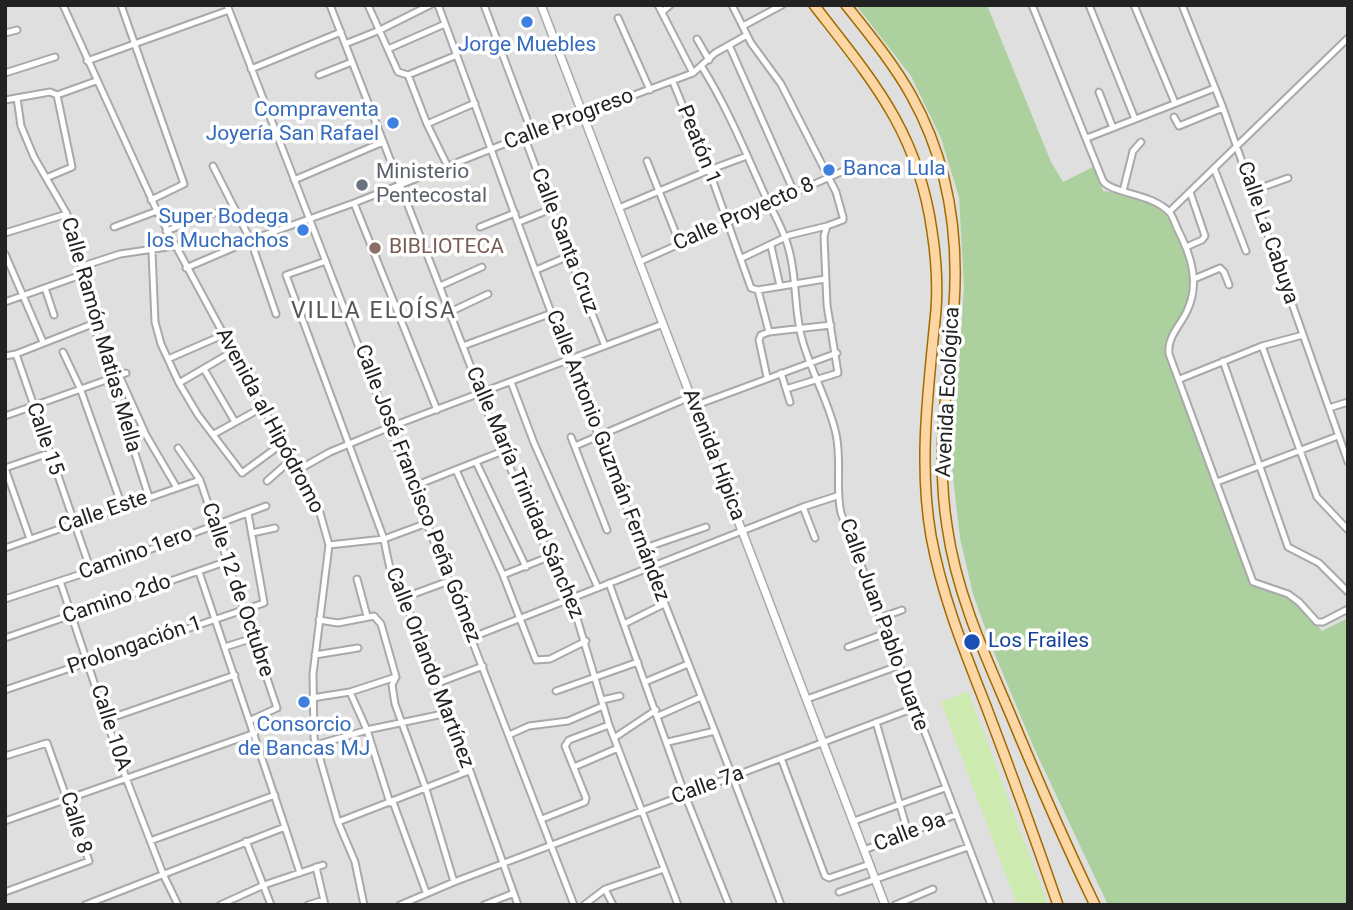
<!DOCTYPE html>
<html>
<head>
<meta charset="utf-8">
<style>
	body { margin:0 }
	#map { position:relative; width:1353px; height:910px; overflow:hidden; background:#f2efe9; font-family:Roboto,sans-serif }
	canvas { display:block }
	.frame { position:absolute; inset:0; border:7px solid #222; pointer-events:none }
</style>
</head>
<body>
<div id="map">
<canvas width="1353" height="910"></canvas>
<div class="frame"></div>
</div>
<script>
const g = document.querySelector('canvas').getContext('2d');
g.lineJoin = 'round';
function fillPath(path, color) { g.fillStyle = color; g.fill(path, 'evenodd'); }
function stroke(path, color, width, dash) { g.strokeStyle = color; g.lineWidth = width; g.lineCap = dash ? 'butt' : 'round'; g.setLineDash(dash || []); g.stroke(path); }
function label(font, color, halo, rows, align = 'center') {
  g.font = font + ' Roboto,sans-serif'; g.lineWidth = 7; g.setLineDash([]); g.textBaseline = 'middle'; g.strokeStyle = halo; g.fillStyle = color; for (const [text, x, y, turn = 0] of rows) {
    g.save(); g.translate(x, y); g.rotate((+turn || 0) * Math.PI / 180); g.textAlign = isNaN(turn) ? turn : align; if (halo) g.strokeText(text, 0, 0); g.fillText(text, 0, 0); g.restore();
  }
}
fillPath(new Path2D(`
	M5 5H1348V905H5Z`), '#e0dfdf');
fillPath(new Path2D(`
	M968 691 1048 905H1017L941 702Z`), '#cdebb0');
fillPath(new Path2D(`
	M856 5H987L1051 162 1063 182 1095 166 1103 191C1152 196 1176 211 1186 261 1189 272 1192 288 1190 299 1185 323 1164 333 1169 359L1251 584C1291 596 1295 599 1322 631L1348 618V905H1108L1034 748 993 650 973 594 960 538 952 469 964 286 959 197 941 138 911 76Z`), '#add19e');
const minor = new Path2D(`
	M63 5 157 211 320 513 329 545 313 674 314 738 338 822 355 862 364 905
	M121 5 184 184 151 200
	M227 5 574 905
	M330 5 481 393 495 434 576 615 609 725 678 905
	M368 5 398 72 408 75 457 55
	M438 5C483 124 524 244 570 362 640 544 714 723 781 905
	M484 5 532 133
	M658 5 693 73
	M732 5 751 43 781 84 836 192 843 217V220L827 226 790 235 742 258
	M1032 5 1103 181C1112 194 1153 193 1170 213 1173 217 1175 223 1177 228 1190 253 1201 282 1187 311 1180 326 1167 337 1169 354L1253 582 1288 594 1299 602 1317 622H1323L1348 609
	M1089 5 1135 119
	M1134 5 1175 103
	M1182 5 1223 108 1348 462
	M662 12 670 5
	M618 18 650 90
	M743 26 782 5
	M5 33 17 30
	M697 39 709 60
	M345 44 380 30 430 5
	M729 45 794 192
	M388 49 445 24
	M87 61 229 10
	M702 67C727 107 744 149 763 191 772 211 784 229 789 250 797 279 794 310 802 339 811 372 829 402 836 434 842 461 835 488 841 513L991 905
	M251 69 341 32
	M5 73 55 57
	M319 75 352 62
	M408 75 427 124 448 167
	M673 82 709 170 751 288 758 290 825 279
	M1099 92 1113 128
	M57 95 96 81
	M17 98 21 126 34 157 67 214 75 239 98 339 149 497
	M5 100 50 92 57 95 72 167 46 178
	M1174 117 1179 126 1223 108
	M427 124 475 103
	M524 136 569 256 605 346
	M1087 138 1215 88
	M647 161 680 244
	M213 166 251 241 276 314
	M1214 168 1246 251
	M294 180 383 142
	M1123 191 1133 151 1141 142
	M1252 191 1288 178
	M354 203 437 410
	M619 208 709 170 747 156
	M1169 212 1348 38
	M519 222 551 209
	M114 227 157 211
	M480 227 515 213
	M166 231 214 213
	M5 233 67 214
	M771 246 780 286
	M1186 247 1202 240 1205 236 1190 192
	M152 251 155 322 161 344 179 383 198 415 242 473 283 443
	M5 254 43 342
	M326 261 286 275 384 539C390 575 397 598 419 628L518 905
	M639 262 850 168
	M83 266 120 254 174 246
	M186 268 256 238 354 203 532 133 693 73 715 53 747 35
	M536 270 569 256
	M1194 279 1220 268 1224 272 1229 285
	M440 286 482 267
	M45 288 54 315
	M758 290 769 332
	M5 302 84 274
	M450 312 488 294
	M463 346 552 313
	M1262 346 1317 497 1348 530
	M63 352 80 388 122 506
	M16 354 91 571
	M5 356 16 354 95 323
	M168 359 223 335
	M1223 361 1288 547 1319 563 1348 592
	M204 369 235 422
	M781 373 790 402
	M119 375 146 435 177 488
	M767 377 759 340 761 335 769 332 831 325
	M1180 379 1262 346 1303 335
	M511 382 534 443 598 588
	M179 383 232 352
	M786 389 838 373 827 305 824 236 827 226
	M694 406 837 353
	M1329 408 1348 402
	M5 416 126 373
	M214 434 263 407
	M571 437 607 530
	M575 446 690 397
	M178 448 200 480 277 708 251 720
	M476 462 526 567
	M5 468 30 539
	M5 468 49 453
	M298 470 330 452 390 427 663 324
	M456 470 503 575 536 660 550 659 586 641
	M267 481 292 459
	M1217 482 1338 436
	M412 487 503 451
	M803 507 815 538
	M252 533 275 528
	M329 545 384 539 427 523
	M5 548 200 480
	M642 549 706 527
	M503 575 551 556
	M357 579 367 616
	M60 581 126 778 163 874 178 905
	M609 583 685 795 729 905
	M5 599 106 566 266 506
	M400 599 449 581
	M880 618 902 610
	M624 624 664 604
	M473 637 803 507 837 496
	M5 638 228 561
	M225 647 253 638
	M848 647 886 633
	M315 655 358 648
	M396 677 392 685 395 704 426 789 454 882 914 708
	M645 682 688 664
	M438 683 483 666
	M5 690 264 603 248 513
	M556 691 638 662
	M350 692 367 730 390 803
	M312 698 350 692 396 677 381 624 374 616 338 623 319 620
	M807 699 898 666
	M602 700 620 696
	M658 716 701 697
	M108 719 235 675
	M876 722 908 833
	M509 735 529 726 568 721 603 706
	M614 738 656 710
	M668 742 715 731
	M316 745 371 729 448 713
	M5 756 47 743 89 861 5 892
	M781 758 825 876 829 878 870 864
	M574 767 618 748
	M393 802 426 892
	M542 819 585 802 586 798 565 746 569 740 609 725
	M5 821 255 733
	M854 821 945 788
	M338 822 469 771
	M285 827 300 873
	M150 841 275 795
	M246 841 271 905
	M864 850 955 815
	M316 867 325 905
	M605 889 613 905
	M839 892 968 847
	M85 905 285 827 199 572
	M220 905 264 885 323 865
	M308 905 324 900
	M400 905 454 882
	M484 905 514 893
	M584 905 605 889 664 869
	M895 905 933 889`);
const tertiary = new Path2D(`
	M541 5 885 905`);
const primary = new Path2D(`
	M814 5C873 81 918 132 932 231 936 257 938 283 936 310 929 384 918 461 931 536 942 596 964 650 986 706 1011 772 1035 838 1058 905
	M846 5C869 34 893 63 911 95 947 159 959 232 954 305 949 378 935 452 947 526 956 591 983 651 1009 711 1036 776 1064 841 1095 905`);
stroke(minor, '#a9a9a9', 9);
stroke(tertiary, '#a9a9a9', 10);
stroke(primary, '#a06b00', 12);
stroke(minor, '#fff', 5);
stroke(tertiary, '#fff', 7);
stroke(primary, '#fcd6a4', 9);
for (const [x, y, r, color] of [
	[527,22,7,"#3f7fe0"],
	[393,123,7,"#3f7fe0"],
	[829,170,7,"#3f7fe0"],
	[362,185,7,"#6b7280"],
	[303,230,7,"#3f7fe0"],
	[375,248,7,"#8d6e63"],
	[972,642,9,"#1a4fb4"],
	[304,702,7,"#3f7fe0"]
]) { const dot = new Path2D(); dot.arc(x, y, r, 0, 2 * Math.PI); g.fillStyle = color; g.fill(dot); stroke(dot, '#fff', 2.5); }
label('21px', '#366cbe', '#fff', [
	["Jorge Muebles",527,46],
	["Compraventa",379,111,"right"],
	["Joyería San Rafael",379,135,"right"],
	["Banca Lula",843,170,"left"],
	["Super Bodega",289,218,"right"],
	["los Muchachos",289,242,"right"],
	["Consorcio",304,726],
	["de Bancas MJ",304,750]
]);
label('21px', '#222', '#fff', [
	["Calle Progreso",569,120,-21],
	["Peatón 1",698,145,68],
	["Calle Proyecto 8",744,215,-24],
	["Calle La Cabuya",1267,233,71],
	["Calle Santa Cruz",564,241,69],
	["Calle Ramón Matias Mella",100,335,74],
	["Avenida Ecológica",949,392,-87],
	["Avenida al Hipódromo",269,421,62],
	["Calle 15",44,439,71],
	["Avenida Hípica",713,455,69],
	["Calle Antonio Guzmán Fernández",607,456,69],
	["Calle María Trinidad Sánchez",524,493,67],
	["Calle José Francisco Peña Gómez",417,494,69],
	["Calle Este",103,513,-19],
	["Camino 1ero",136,554,-20],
	["Calle 12 de Octubre",237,590,71],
	["Camino 2do",117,600,-19],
	["Calle Juan Pablo Duarte",883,625,70],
	["Prolongación 1",135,646,-19],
	["Calle Orlando Martínez",429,668,69],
	["Calle 10A",110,728,72],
	["Calle 7a",708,786,-20],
	["Calle 8",75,823,73],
	["Calle 9a",910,833,-21]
]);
label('21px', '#5b616d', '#fff', [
	["Ministerio",376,173],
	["Pentecostal",376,197]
], 'left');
label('21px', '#785e54', '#fff', [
	["BIBLIOTECA",389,248]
], 'left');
label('21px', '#164399', '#fff', [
	["Los Frailes",988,642]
], 'left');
g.letterSpacing = '2px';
label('23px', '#555', '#fff', [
	["VILLA ELOÍSA",374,312]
]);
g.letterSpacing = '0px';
</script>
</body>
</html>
